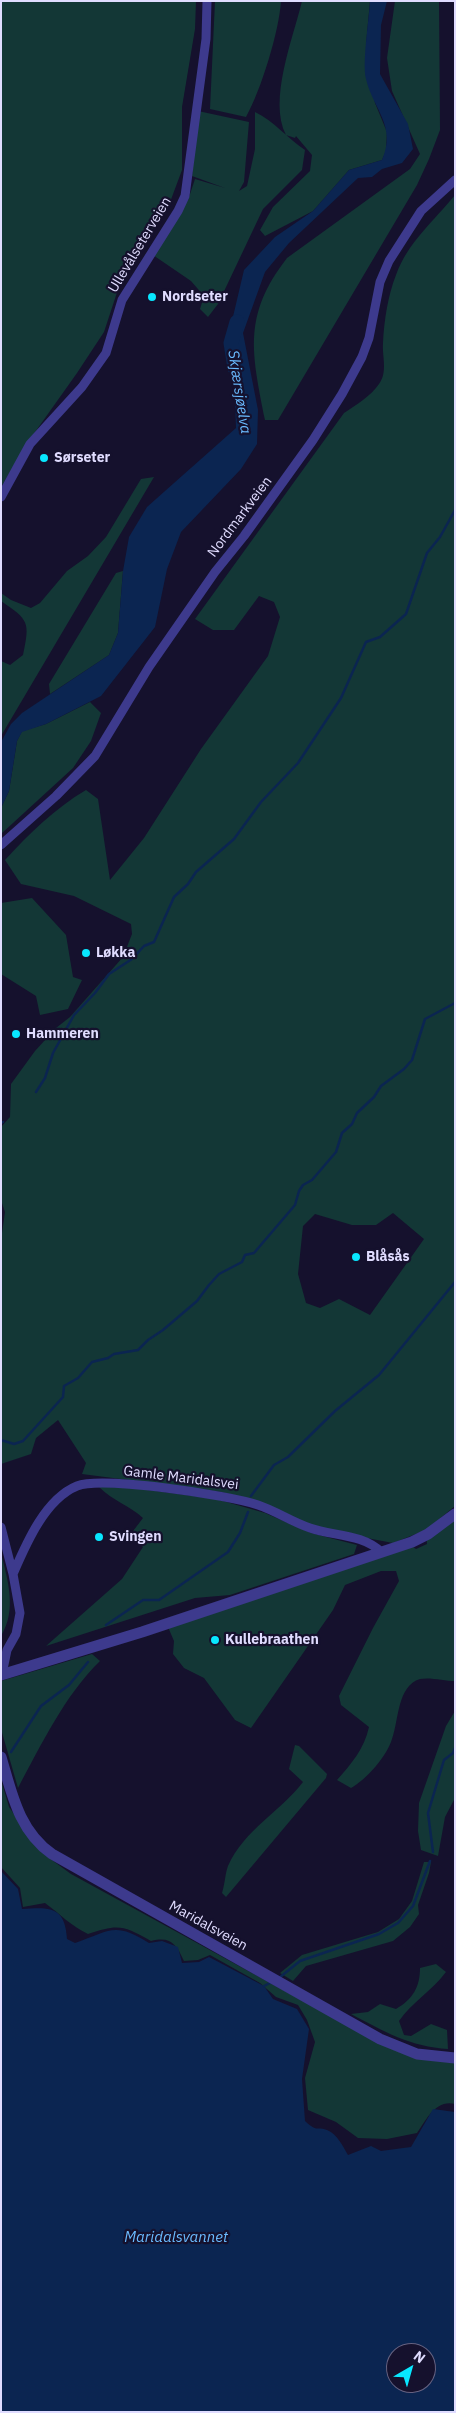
<!DOCTYPE html>
<html>
<head>
<meta charset="utf-8">
<style>
	body { margin:0 }
	#map { position:relative; width:456px; height:2413px; overflow:hidden; background:#15112d; font-family:"IBM Plex Sans",sans-serif }
	canvas { display:block }
	.frame { position:absolute; inset:0; border:2px solid #e0dcff; pointer-events:none }
	.north { position:absolute; left:386px; top:2343px; width:50px; height:50px; box-sizing:border-box; background:#15112d; border:1px solid #666281; border-radius:50%; rotate:38deg; font-size:14px; font-weight:700; line-height:20px; text-align:center; color:#e0dcff }
	.north::after { content:''; display:block; margin:auto; width:18px; height:22px; background:#08e7ff; clip-path:polygon(50% 0,100% 100%,50% 72%,0 100%) }
</style>
</head>
<body>
<div id="map">
<canvas width="456" height="2413"></canvas>
<div class="frame"></div>
<div class="north">N</div>
</div>
<script>
const g = document.querySelector('canvas').getContext('2d');
g.lineJoin = 'round';
function fillPath(path, color) { g.fillStyle = color; g.fill(path, 'evenodd'); }
function stroke(path, color, width, dash) { g.strokeStyle = color; g.lineWidth = width; g.lineCap = dash ? 'butt' : 'round'; g.setLineDash(dash || []); g.stroke(path); }
function label(font, color, halo, rows, align = 'center') {
  g.font = font + ' "IBM Plex Sans",sans-serif'; g.lineWidth = 4.5; g.setLineDash([]); g.textBaseline = 'middle'; g.strokeStyle = halo; g.fillStyle = color; for (const [text, x, y, turn = 0] of rows) {
    g.save(); g.translate(x, y); g.rotate((+turn || 0) * Math.PI / 180); g.textAlign = isNaN(turn) ? turn : align; if (halo) g.strokeText(text, 0, 0); g.fillText(text, 0, 0); g.restore();
  }
}
fillPath(new Path2D(`
	M1 1H196L195 29 182 107V170L166 213 128 259 104 332 77 373 28 442 1 487Z
	M215 1H281C279 32 261 90 246 117L210 109Z
	M302 1H370L366 45 375 103 387 132 386 151 382 160 349 170 313 211 265 236 260 230 273 207 310 171 312 155 296 136 295 138 286 135C268 100 293 39 302 1Z
	M395 1H439L440 130 429 159 417 185 278 420H265C252 353 242 316 287 258L410 169 420 154 392 91 387 58Z
	M198 111 249 122 244 182 239 191 247 186 255 149V112C274 121 287 138 305 150L302 170 263 209 218 304 208 317 200 309 204 296 191 281 150 253 188 200 195 179 225 188 192 176Z
	M455 195V1506L426 1530 393 1543 314 1528 238 1496 221 1492 82 1474 86 1463 58 1420 36 1438 31 1454 1 1464V1240L5 1212 1 1200V1127L10 1117 11 1084 35 1051 56 1028 70 1017 123 957 132 934 131 924 74 896 21 884 5 860C30 833 54 809 86 790L98 799 110 880 144 838 201 749 268 656 280 617 274 602 259 596 234 630H213L195 619 344 413C356 405 371 396 379 384 388 372 382 357 383 343 384 321 388 295 396 275 408 242 434 221 455 195ZM393 1213 424 1239 370 1315 339 1299 320 1308 306 1303 298 1274 303 1226 315 1214 352 1225H376Z
	M154 477 1 736V661L10 665 23 655C30 622 29 620 1 601V593L11 600 31 608 40 603 67 571 88 556 106 537 141 479Z
	M123 571 118 633 109 655 50 694 49 684 116 573Z
	M90 702 101 713 91 741 73 768 1 834V808L9 791 17 741 22 731 46 724Z
	M32 898 66 935 73 977 82 980 68 1009 40 1015 36 996 1 974V903Z
	M110 1485 216 1499 265 1513 311 1533 357 1545 354 1554 230 1595 195 1598 46 1646 122 1579 143 1547 130 1535 143 1518C129 1505 113 1501 99 1487Z
	M455 1512V1681C445 1681 430 1677 420 1679 397 1686 399 1720 392 1739 387 1756 367 1779 351 1788L337 1780C352 1763 364 1749 369 1727L341 1705 339 1696 373 1628 399 1581 396 1571H381L345 1585 333 1610 251 1728 235 1720 204 1678 184 1668 173 1654 174 1641 168 1627 410 1545 416 1549 427 1544 426 1532Z
	M1 1553C8 1581 17 1610 1 1636Z
	M92 1654 100 1661C65 1695 41 1745 18 1788L1 1729V1681Z
	M455 1711V1798L445 1817 438 1856 421 1850 418 1831 419 1803 446 1726Z
	M295 1745 299 1746 327 1774 326 1778 226 1897 222 1893C225 1884 225 1874 228 1866 244 1830 280 1812 303 1782L289 1769Z
	M1 1780 9 1807 41 1852 71 1874 387 2047 455 2061V2104C436 2099 426 2120 417 2133L387 2139 358 2138 336 2122 308 2110 305 2078 315 2042 307 2020 298 2005 276 1997 260 1983 210 1955 198 1960 184 1961C176 1944 171 1936 151 1941 123 1925 118 1924 88 1934 71 1926 60 1914 45 1903L23 1907 20 1888 1 1867Z
	M424 1862H431L429 1873 418 1905 419 1914 410 1927 393 1941 306 1966 293 1981 280 1973 302 1955 378 1932 399 1919 412 1901Z
	M436 1964 446 1972C432 1991 412 2002 399 2021L404 2035 411 2036 431 2024 447 2030 448 2049C411 2047 383 2031 351 2014L368 2012 380 2004 396 2009C413 1999 420 1987 420 1968Z`), '#133736');
fillPath(new Path2D(`
	M370 1H387L381 25 380 74 408 124 413 149 402 163 382 169 372 177 358 178 289 243 265 272 243 333 258 410 257 444 241 469 181 532 167 569 155 627 101 696 46 724 22 732 17 741 9 791 1 808V742L11 724 22 713 109 655 118 633 123 571 129 537 147 507 236 428 232 321 244 270 275 237 313 211 349 170 382 160C397 126 373 109 366 79 362 63 369 20 370 1Z
	M1 1871 18 1889 22 1909C50 1907 65 1906 67 1939L75 1943C110 1931 114 1921 149 1943L162 1941 178 1947 182 1963 199 1962 209 1957 264 1986 273 1999 297 2009 309 2029 302 2079 305 2121C318 2133 316 2126 327 2130 338 2135 342 2145 348 2155L371 2146 381 2151 411 2147 433 2109 455 2112V2412H1ZM396 2353H426V2383H396Z`), '#0b2551');
stroke(new Path2D(`
	M36 1092 45 1078 53 1053 74 1015 95 993 109 974 132 959 144 946 154 942 174 897 188 884 196 872 234 839 261 802 298 763 341 698 366 642 380 637 406 614 427 553 440 537 455 510
	M1 1123 3 1122
	M1 1440 14 1444 23 1441 63 1397 64 1386 78 1378 92 1362 108 1358 114 1354 138 1350 148 1340 163 1330 197 1301 209 1285 219 1274 242 1262 245 1255 254 1253 295 1205 299 1191 303 1185 312 1180 336 1152 342 1133 352 1124 357 1113 374 1097 381 1086 404 1069 412 1060 425 1019 455 1003
	M251 1496 274 1465 288 1457 335 1411 379 1375 455 1282
	M106 1625 143 1600H159L228 1552 240 1533 248 1512
	M11 1752 41 1706 69 1685 88 1662
	M433 1852 428 1813 444 1760 453 1753 455 1748
	M279 1978 300 1961 379 1934 398 1923 413 1906 430 1861
	M264 1986 272 1982`), '#0b2551', 2.5);
stroke(new Path2D(`
	M235 368 231 343 237 322`), '#0b2551', 15);
stroke(new Path2D(`
	M1 497 30 444 82 387 106 353 122 300 178 211 185 196 206 39 207 1
	M1 845 56 796 95 756 149 667 215 572 244 536 313 440 342 394 362 357 369 338 380 282 389 261 421 211 455 180
	M1 1527 13 1574 20 1613 16 1634 7 1650 2 1674
	M13 1574C26 1544 45 1499 77 1486 102 1476 229 1495 258 1505 276 1511 292 1522 310 1528 333 1536 363 1534 381 1552`), '#3d3a8d', 9);
stroke(new Path2D(`
	M1 1675 142 1632 412 1542 428 1534 455 1514
	M1 1757C12 1794 19 1831 52 1854L380 2039 417 2054 455 2058`), '#3d3a8d', 11);
for (const [x, y, r, color] of [
	[152,297,5,"#08e7ff"],
	[44,458,5,"#08e7ff"],
	[86,953,5,"#08e7ff"],
	[16,1034,5,"#08e7ff"],
	[356,1257,5,"#08e7ff"],
	[99,1537,5,"#08e7ff"],
	[215,1640,5,"#08e7ff"]
]) { const dot = new Path2D(); dot.arc(x, y, r, 0, 2 * Math.PI); g.fillStyle = color; g.fill(dot); stroke(dot, '#15112d', 2); }
label('14px', '#e0dcff', '#15112d', [
	["Ullevålseterveien",140,245,-59],
	["Nordmarkveien",240,517,-53],
	["Gamle Maridalsvei",181,1478,7],
	["Maridalsveien",208,1926,29]
]);
label('bold 14px', '#e0dcff', '#15112d', [
	["Nordseter",162,297],
	["Sørseter",54,458],
	["Løkka",96,953],
	["Hammeren",26,1034],
	["Blåsås",366,1257],
	["Svingen",109,1537],
	["Kullebraathen",225,1640]
], 'left');
label('italic 15px', '#6abbff', '#15112d', [
	["Skjærsjøelva",239,392,81],
	["Maridalsvannet",176,2238]
]);
</script>
</body>
</html>
